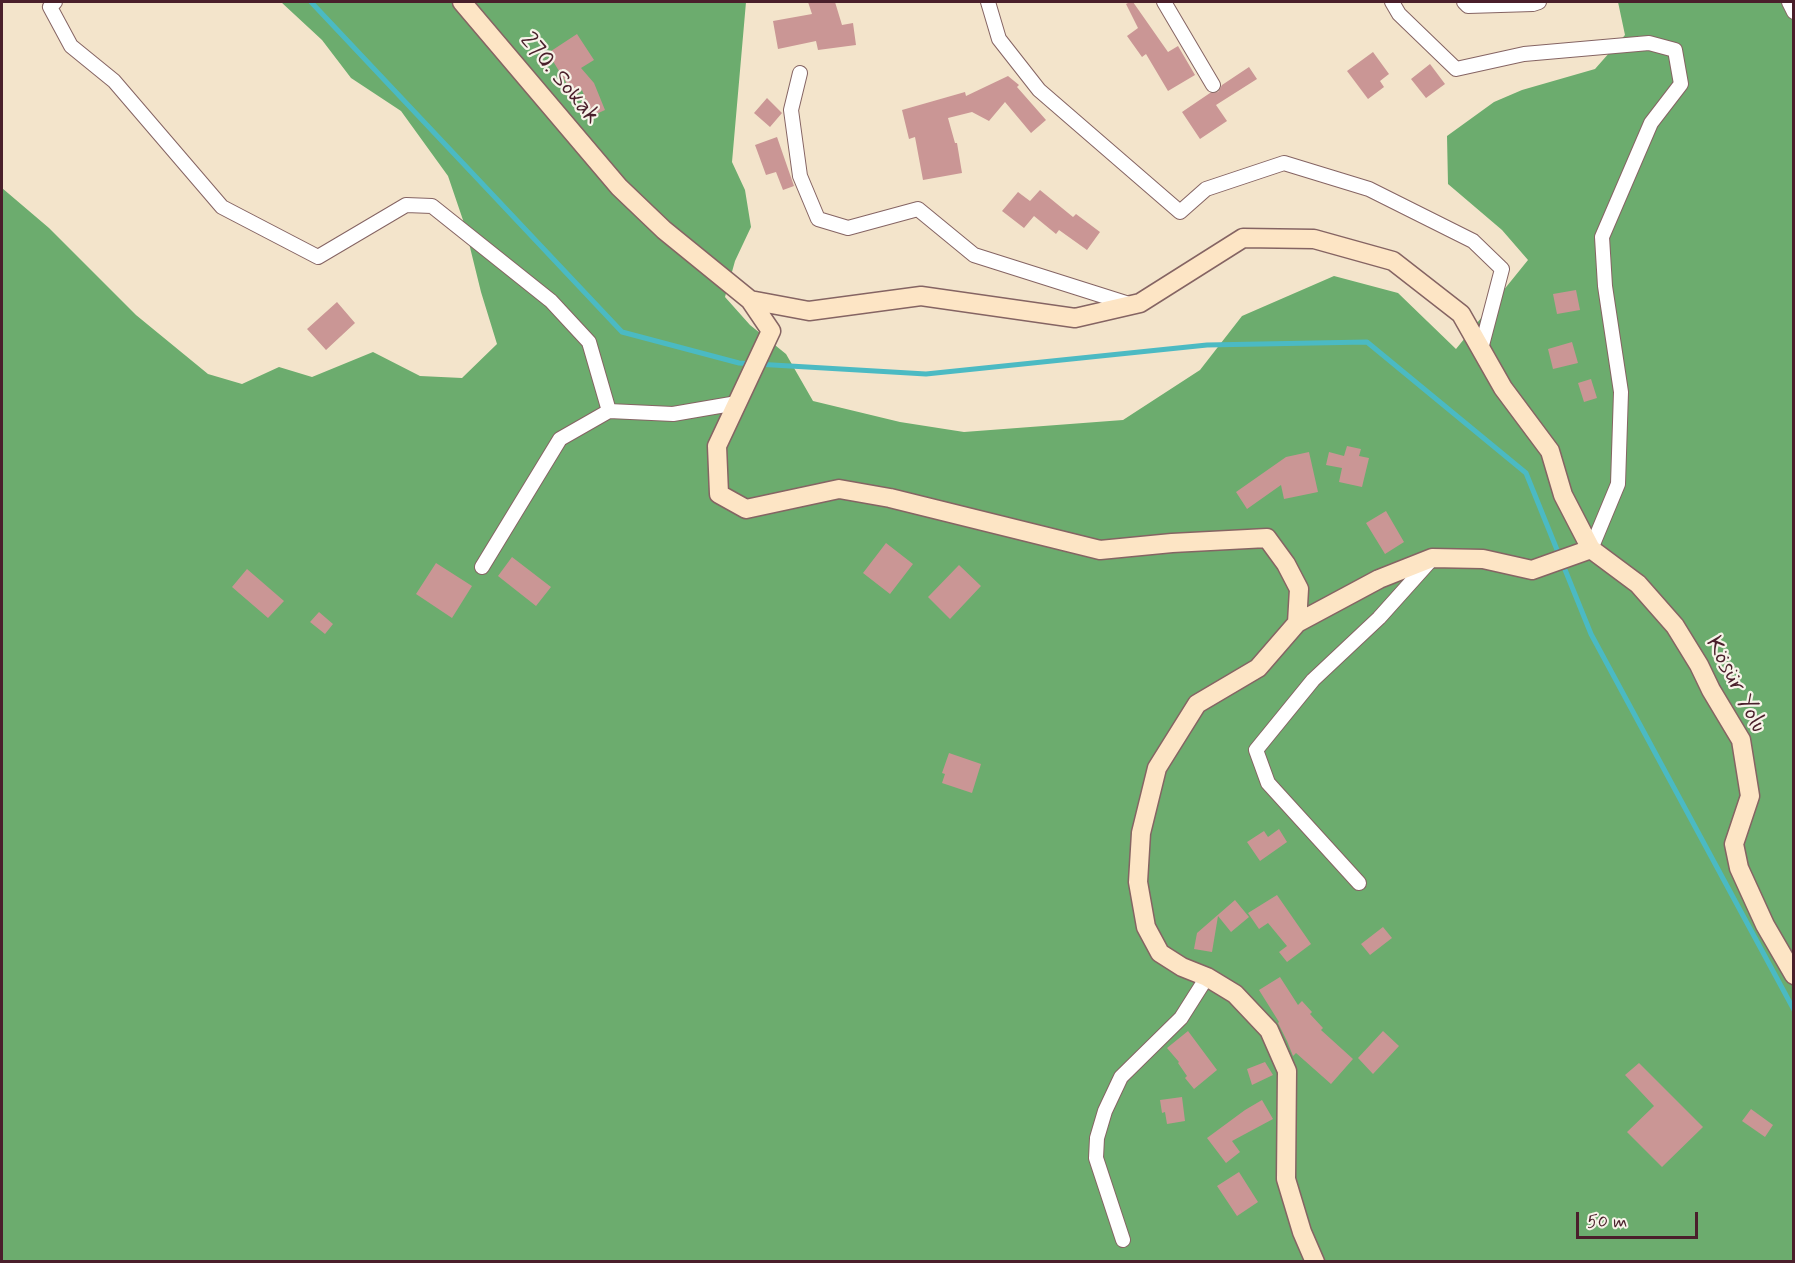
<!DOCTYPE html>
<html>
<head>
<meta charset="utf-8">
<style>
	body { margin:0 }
	#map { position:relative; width:1795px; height:1263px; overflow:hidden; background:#f3e4cb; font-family:Mynerve,sans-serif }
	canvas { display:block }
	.frame { position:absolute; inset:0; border:3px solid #4a1f2b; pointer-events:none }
	.scale { position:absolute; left:1576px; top:1212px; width:122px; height:27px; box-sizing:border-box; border:3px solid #4a1f2b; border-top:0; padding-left:8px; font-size:18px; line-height:21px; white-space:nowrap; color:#4a1f2b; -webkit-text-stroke:4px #f7f3e8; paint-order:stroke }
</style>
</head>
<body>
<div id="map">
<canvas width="1795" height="1263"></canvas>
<div class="frame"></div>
<div class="scale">50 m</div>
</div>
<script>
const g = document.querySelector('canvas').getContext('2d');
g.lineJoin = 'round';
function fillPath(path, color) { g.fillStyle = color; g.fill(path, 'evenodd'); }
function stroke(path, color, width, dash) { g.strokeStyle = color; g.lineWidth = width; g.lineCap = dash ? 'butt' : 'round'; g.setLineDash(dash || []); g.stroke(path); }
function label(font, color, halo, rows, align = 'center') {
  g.font = font + ' Mynerve,sans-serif'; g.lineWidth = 4.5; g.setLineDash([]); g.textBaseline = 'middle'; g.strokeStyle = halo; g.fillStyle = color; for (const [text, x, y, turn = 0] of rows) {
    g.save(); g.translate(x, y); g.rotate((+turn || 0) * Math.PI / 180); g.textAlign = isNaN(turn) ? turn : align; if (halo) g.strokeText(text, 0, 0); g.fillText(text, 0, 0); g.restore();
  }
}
fillPath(new Path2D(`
	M281 2H746L732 162 745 190 751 227 735 261 725 297 750 325 786 354 813 401 900 422 964 432 1123 420 1200 370 1242 316 1334 276 1398 293 1456 349 1528 260 1502 230 1448 184 1447 136 1494 102 1522 90 1595 69 1625 35 1618 2H1793V1261H2V188L49 228 136 315 208 374 242 384 279 367 312 377 373 352 420 376 462 378 497 344 481 292 464 223 448 176 401 111 351 78 322 40Z`), '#6cac6e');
stroke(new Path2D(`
	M311 2 622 332 739 363 926 374 1207 345 1367 342 1526 473 1591 634 1794 1010`), '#4bbac3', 5);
fillPath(new Path2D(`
	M808 2H835L842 25 853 23 856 45 818 50 816 41 778 49 773 21 812 14Z
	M1130 2H1133L1168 52 1178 46 1195 75 1168 91 1146 54 1142 57 1127 36 1138 28 1126 4Z
	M577 34 594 60 581 68 594 83 605 110 592 116 582 90 576 95 567 84 548 53Z
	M1373 52 1389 74 1380 81 1384 87 1368 99 1347 71Z
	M1430 64 1445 84 1426 98 1411 79Z
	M1249 67 1257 79 1216 105 1227 121 1200 139 1182 112 1210 93 1218 92 1222 85Z
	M1008 76 1019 85 1017 87 1046 120 1031 133 1005 102 989 121 972 112 948 118 955 143H957L962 173 923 180 915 137 909 139 902 110 965 92 966 96Z
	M767 98 782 113 770 127 754 113Z
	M777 137 794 186 783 190 776 172 766 175 755 145Z
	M1040 190 1073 217 1076 214 1100 232 1087 250 1059 230 1056 234 1034 216 1024 228 1002 211 1018 192 1030 201Z
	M1576 290 1580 310 1557 314 1553 294Z
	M337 302 355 323 326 350 307 329Z
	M1572 342 1578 363 1553 369 1548 349Z
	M1591 379 1597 398 1584 402 1578 383Z
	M1347 446 1361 449 1359 456 1369 458 1362 487 1339 482 1342 468 1326 465 1329 452 1344 456Z
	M1309 452 1318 492 1284 499 1281 485 1247 509 1236 492 1286 457Z
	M1386 511 1404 542 1385 554 1366 523Z
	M886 543 913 564 890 594 863 573Z
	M512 557 551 587 536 606 498 576Z
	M436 563 472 586 452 618 416 594Z
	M959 565 981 586 950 619 928 597Z
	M247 569 284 601 268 618 232 587Z
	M319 612 333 624 325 634 310 622Z
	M949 753 981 764 972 793 942 783 945 774 942 773Z
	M1279 829 1287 842 1260 861 1247 842 1264 831 1268 837Z
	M1277 895 1311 944 1287 962 1279 952 1287 946 1268 923 1259 929 1248 913Z
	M1235 900 1249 917 1231 932 1218 916 1212 952 1194 949 1197 933Z
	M1383 927 1392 938 1370 955 1361 944Z
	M1280 977 1298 1005 1302 1001 1312 1012 1310 1014 1323 1028 1321 1030 1353 1059 1331 1084 1296 1053 1293 1056 1287 1041 1278 1023 1279 1022 1259 990Z
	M1188 1031 1217 1070 1194 1089 1185 1078 1187 1076 1178 1063 1179 1062 1167 1048Z
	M1383 1031 1399 1046 1373 1074 1358 1058Z
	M1265 1062 1273 1075 1252 1085 1247 1069Z
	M1639 1063 1703 1127 1662 1167 1627 1132 1654 1106 1625 1075Z
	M1182 1097 1185 1121 1167 1124 1165 1112 1162 1113 1160 1100Z
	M1262 1100 1273 1119 1232 1141 1240 1152 1226 1163 1207 1138 1245 1110Z
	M1751 1109 1773 1125 1765 1137 1742 1121Z
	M1239 1172 1258 1202 1237 1216 1217 1186Z`), '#ca9695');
const street = new Path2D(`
	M55 2 50 7 71 46 114 81 222 207 318 257 406 205 432 206 551 301 589 342 609 411
	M988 2 999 39 1039 90 1180 212 1206 189 1284 163 1369 189 1473 241 1502 269 1481 349
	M1164 2 1213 85
	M1392 2 1399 14 1456 69 1524 54 1649 43 1675 50 1681 84 1651 123 1602 237 1605 286 1621 392 1618 484 1591 549
	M1464 2 1468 6 1533 4 1539 2
	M1789 2 1794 12
	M800 73 791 110 800 176 818 219 848 228 918 209 974 255 1132 305
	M482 567 560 439 609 411 673 414 737 403
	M1359 883 1268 783 1256 750 1313 680 1379 618 1431 560
	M1123 1240 1096 1158 1097 1138 1105 1111 1121 1077 1181 1018 1207 977`);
const secondary = new Path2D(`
	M462 2 619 187 664 230 750 300 809 311 921 296 1075 318 1140 303 1243 238 1314 239 1393 261 1461 314 1503 388 1550 451 1563 495 1591 549 1638 584 1675 626 1699 665 1711 690 1741 740 1750 796 1734 844 1739 868 1765 925 1794 975
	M750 300 771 331 717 446 719 494 746 509 839 489 890 498 1100 550 1172 543 1267 538 1286 564 1299 589 1297 623
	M1315 1262 1302 1232 1286 1179 1287 1071 1269 1030 1235 994 1207 977 1182 967 1160 953 1146 927 1138 882 1141 833 1157 768 1197 704 1258 668 1297 623 1379 579 1432 558 1483 559 1532 570 1591 549`);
stroke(street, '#856463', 16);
stroke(secondary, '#856463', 21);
stroke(street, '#fff', 14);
stroke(secondary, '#fde5c5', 18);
label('24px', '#4a1f2b', '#f7f3e8', [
	["270. Sokak",559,79,50],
	["Kösür Yolu",1735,685,62]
]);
</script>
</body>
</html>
